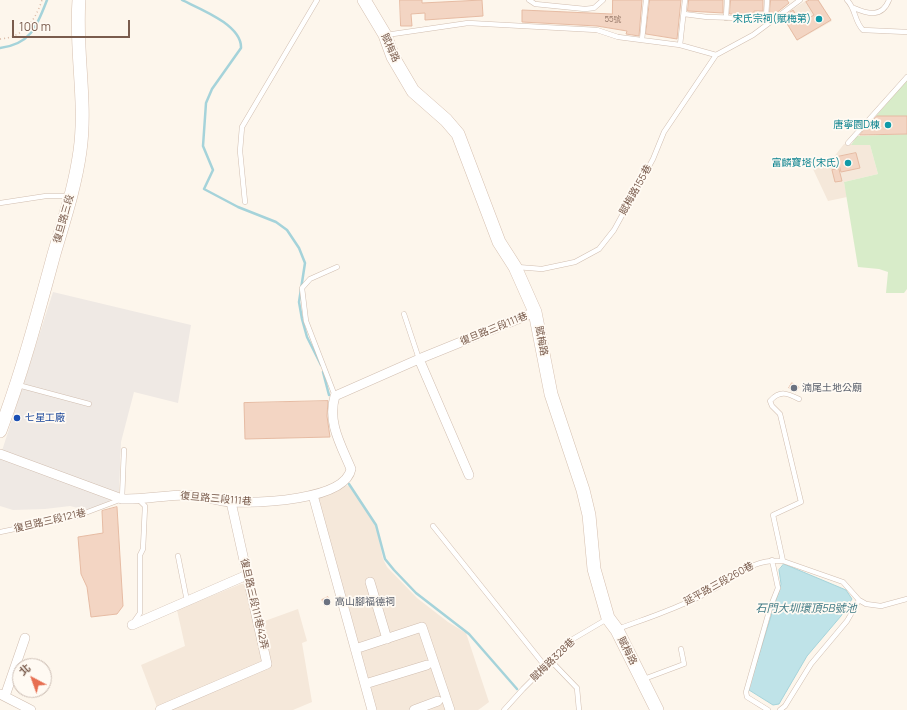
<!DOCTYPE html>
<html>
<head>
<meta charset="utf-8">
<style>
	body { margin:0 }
	#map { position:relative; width:907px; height:710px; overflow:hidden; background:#fdf6ec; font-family:Manrope,"Noto Sans TC",sans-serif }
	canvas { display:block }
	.north { position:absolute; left:12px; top:658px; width:40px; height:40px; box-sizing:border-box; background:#fffaf3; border:1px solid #cabbb1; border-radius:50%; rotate:319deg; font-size:11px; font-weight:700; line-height:16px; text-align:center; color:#7a5c4d }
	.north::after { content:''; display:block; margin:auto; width:14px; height:18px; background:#e76f51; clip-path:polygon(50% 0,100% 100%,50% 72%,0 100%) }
	.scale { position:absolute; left:12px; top:20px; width:118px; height:18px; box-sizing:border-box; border:2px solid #7a5c4d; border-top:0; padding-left:5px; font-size:12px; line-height:14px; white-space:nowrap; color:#7a5c4d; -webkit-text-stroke:3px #fffaf3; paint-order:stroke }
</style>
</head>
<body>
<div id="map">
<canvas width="907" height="710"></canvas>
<div class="north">北</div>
<div class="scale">100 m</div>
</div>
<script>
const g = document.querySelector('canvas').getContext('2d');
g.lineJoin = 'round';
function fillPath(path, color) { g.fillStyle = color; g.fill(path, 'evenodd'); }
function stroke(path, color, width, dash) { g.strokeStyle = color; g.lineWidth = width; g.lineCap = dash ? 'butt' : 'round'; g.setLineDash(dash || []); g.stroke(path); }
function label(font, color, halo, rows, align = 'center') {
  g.font = font + ' Manrope,"Noto Sans TC",sans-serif'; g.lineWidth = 3.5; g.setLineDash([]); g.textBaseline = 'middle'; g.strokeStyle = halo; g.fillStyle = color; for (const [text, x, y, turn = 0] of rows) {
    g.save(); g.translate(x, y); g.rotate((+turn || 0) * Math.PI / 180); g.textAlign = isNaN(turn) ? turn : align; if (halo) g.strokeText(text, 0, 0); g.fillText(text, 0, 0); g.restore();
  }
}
fillPath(new Path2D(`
	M807 0H819L832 21 797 41 782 16Z
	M844 144 870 145 878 174 844 182 847 197 828 201 813 169 833 158Z
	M349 485 376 525 383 559 387 567 417 598 448 622 466 633 489 702 481 708 478 710H375L318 497Z
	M241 584H244L253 618 262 622 298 609 307 641 302 643 312 702 293 710H158L141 665 185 646 177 610Z`), '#f5e8da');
fillPath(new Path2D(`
	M53 292 191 325 178 403 134 392 121 442 119 492 108 502 77 514 78 508 70 506 45 509 13 510 0 506V457Z`), '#efe9e4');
fillPath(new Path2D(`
	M907 80V116H876Z
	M907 134V289L904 293H886L888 272 879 269 858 267 844 182 878 174 870 145H851L857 136Z`), '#d8ecc9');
const water = new Path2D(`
	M784 564 846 590 852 599 841 616 807 656 779 704 773 705 749 690V687L781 584 779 570Z`);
fillPath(water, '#bfe3e8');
stroke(water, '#a5d3da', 1);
stroke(new Path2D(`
	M182 0C200 9 242 25 241 48L212 89 206 103 203 146 213 170 204 189 238 207 276 222 287 230 299 248 305 263 299 302 302 319 307 337 321 365
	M0 48C31 44 37 26 47 0
	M323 372 329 395
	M349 484 376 525 385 559 394 570 416 593 469 634 517 689`), '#a5d3da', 2.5);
const building = new Path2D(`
	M400 0H422V3L482 0 483 16 425 20V13L411 14 412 26H401Z
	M613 0H642L639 36 626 34 627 31 597 26 522 22V10L612 14Z
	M650 0H681L677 39 646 34Z
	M689 0H723V13L688 11Z
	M731 0H763V11H754V14H730Z
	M771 0H787L789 3 775 14 770 13Z
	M810 0H818L831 20 797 40 783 17 793 10 801 23 814 15 806 2Z
	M877 116H907V134L860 135Z
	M856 153 860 168 841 172 837 157Z
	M839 169 842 181 835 182 832 170Z
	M792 383 799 387 796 392 789 388Z
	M328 401 327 416 330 437 245 439 244 403Z
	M117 507 123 606 117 614 91 617 87 587 81 574 78 537 103 533 102 511Z
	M328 597 331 603 325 606 322 600Z`);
fillPath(building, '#f3d5c3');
stroke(building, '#e6bba3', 1);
const lane = new Path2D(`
	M529 0 535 4 585 9 594 8 603 0
	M847 0C856 9 854 21 863 30L907 32
	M854 8C868 14 882 18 889 0
	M684 14 707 17 775 19
	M726 18 727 0
	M766 18 767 0
	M386 35 468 23 597 30 618 37 680 45 716 55
	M642 40 646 0
	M680 45 685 0
	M848 143 907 77
	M245 202 240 151 242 127 317 0
	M0 203 46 196H70
	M517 267 542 269 575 262 599 249 614 230 653 159 664 132 716 55 753 35 800 0
	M404 314 419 359
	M18 385 89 404
	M335 396 306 321 302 288 310 279 337 267
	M433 526 545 666
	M0 532 77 516 122 499 124 450
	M178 556 187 601
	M783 561 773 515 801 502 780 414 772 406 770 401C780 390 787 393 799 399
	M133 623 140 613V555L143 549 145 506 139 500
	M618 629C639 621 661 614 681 605 694 600 707 593 719 586 742 572 754 559 783 561L843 582 859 600 866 604 881 606 907 599
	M551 661 577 688 579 710
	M644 679 684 664 681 649
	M504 710 523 689 573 639 607 619
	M768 710 747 697 746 692 770 608 778 588 772 560
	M780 710 785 706 811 664 847 621 859 600`);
const street = new Path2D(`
	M419 359 469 475
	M0 454 122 499C144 500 164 495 186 495 201 495 216 501 231 502 257 503 345 501 351 469 341 445 327 422 335 396L419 359 535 312
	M313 495 372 710
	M370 582 387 639
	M132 625 247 575
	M355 649 422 627 450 710
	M365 684 427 665
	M0 694 31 710
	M5 696 25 638
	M160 710 267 664 231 502
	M414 710 438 701`);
const secondary = new Path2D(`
	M364 0 385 35 393 57 413 91 446 120 458 134 499 242 515 267 535 312 551 394 583 490 589 515 594 569 608 618 617 630 657 710
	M0 431C22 373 38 313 54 254 64 220 75 187 80 151 87 101 75 50 79 0`);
stroke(lane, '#d1beb0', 5.5);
stroke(street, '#d1beb0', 10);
stroke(secondary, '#d6c0b0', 14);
stroke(new Path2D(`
	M0 39C24 37 35 21 42 0`), '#d9b8a5', 1.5, [1, 3]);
stroke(lane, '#fff', 4.5);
stroke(street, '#fff', 9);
stroke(secondary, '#fff', 13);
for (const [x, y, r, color] of [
	[819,19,4,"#0f9aa8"],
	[888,125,4,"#0f9aa8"],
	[848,163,4,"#0f9aa8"],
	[794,388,4,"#6b7280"],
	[17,418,4,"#1a4fb4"],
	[327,602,4,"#6b7280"]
]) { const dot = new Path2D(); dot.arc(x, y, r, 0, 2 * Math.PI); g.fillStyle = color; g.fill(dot); stroke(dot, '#fffaf3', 1.5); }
label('8px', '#987a6a', null, [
	["55號",613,20]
]);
label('10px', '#0d838f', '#fffaf3', [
	["宋氏宗祠(賦梅第)",811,19],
	["唐寧園D棟",880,125],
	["富麟寶塔(宋氏)",840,163]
], 'right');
label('10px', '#7a5c4d', '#fffaf3', [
	["賦梅路",390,48,65],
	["賦梅路155巷",636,190,-61],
	["復旦路三段",64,219,-74],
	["復旦路三段111巷",494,329,-22],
	["賦梅路",541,341,79],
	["復旦路三段111巷",216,499,5],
	["復旦路三段121巷",50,521,-13],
	["延平路三段260巷",719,584,-29],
	["復旦路三段111巷42弄",254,604,77],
	["賦梅路",627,651,63],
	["賦梅路328巷",553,660,-44]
]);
label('10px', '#5b616d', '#fffaf3', [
	["湳尾土地公廟",802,388],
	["高山腳福德祠",335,602]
], 'left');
label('10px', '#164399', '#fffaf3', [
	["七星工廠",25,418]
], 'left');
label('italic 11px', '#437c86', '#fffaf3', [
	["石門大圳環頂5B號池",806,609]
]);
</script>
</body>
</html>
